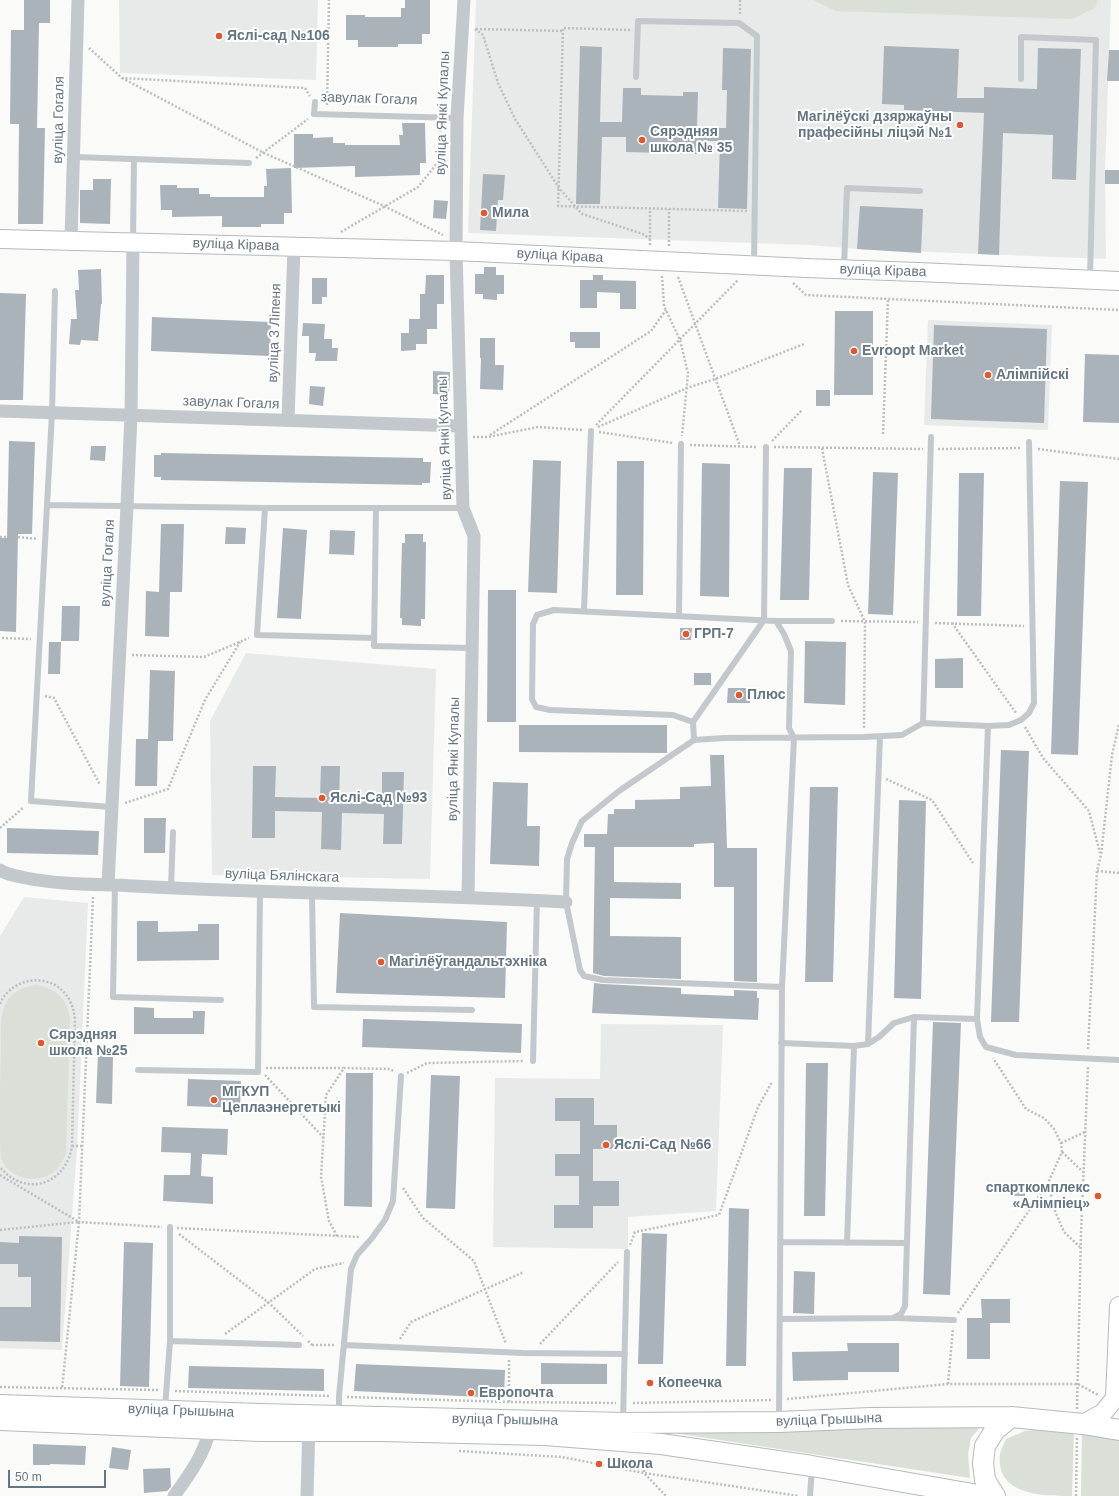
<!DOCTYPE html>
<html>
<head>
<meta charset="utf-8">
<style>
	body { margin:0 }
	#map { position:relative; width:1119px; height:1496px; overflow:hidden; background:#fafaf8; font-family:Arial,sans-serif }
	canvas { display:block }
	.scale { position:absolute; left:8px; top:1470px; width:98px; height:18px; box-sizing:border-box; border:2px solid #657683; border-top:0; padding-left:5px; font-size:12px; line-height:14px; white-space:nowrap; color:#657683; -webkit-text-stroke:3px #fff; paint-order:stroke }
</style>
</head>
<body>
<div id="map">
<canvas width="1119" height="1496"></canvas>
<div class="scale">50 m</div>
</div>
<script>
const g = document.querySelector('canvas').getContext('2d');
g.lineJoin = 'round';
function fillPath(path, color) { g.fillStyle = color; g.fill(path, 'evenodd'); }
function stroke(path, color, width, dash) { g.strokeStyle = color; g.lineWidth = width; g.lineCap = dash ? 'butt' : 'round'; g.setLineDash(dash || []); g.stroke(path); }
function label(font, color, halo, rows, align = 'center') {
  g.font = font + ' Arial,sans-serif'; g.lineWidth = 4; g.setLineDash([]); g.textBaseline = 'middle'; g.strokeStyle = halo; g.fillStyle = color; for (const [text, x, y, turn = 0] of rows) {
    g.save(); g.translate(x, y); g.rotate((+turn || 0) * Math.PI / 180); g.textAlign = isNaN(turn) ? turn : align; if (halo) g.strokeText(text, 0, 0); g.fillText(text, 0, 0); g.restore();
  }
}
fillPath(new Path2D(`
	M119 0H318L316 80 120 73Z
	M476 0H1111L1105 170 1106 259 857 249 810 245 468 233Z
	M928 320 1052 325 1048 430 924 425Z
	M246 653 436 669 430 879 212 875 210 721Z
	M24 897 88 903 77 1149 62 1350 0 1348V936Z
	M601 1024 723 1025 716 1211 628 1217V1249L493 1247 495 1078 600 1079Z`), '#e8e9e9');
fillPath(new Path2D(`
	M813 0H1098L1095 8 1072 19 836 11Z
	M36 985C56 988 68 999 70 1020L66 1154C63 1159 61 1165 57 1169 40 1186 9 1180 1 1158 0 1148 0 1134 0 1124 0 1099 0 1073 1 1048 1 1038 0 1027 2 1017 2 1012 3 1007 6 1003 12 991 23 987 36 985Z
	M982 1425 971 1438 968 1454 970 1478 674 1433Z
	M1050 1428 1074 1429 1072 1496C1049 1496 1015 1496 1003 1475 1000 1469 999 1460 1000 1454 1001 1449 1004 1444 1006 1439L1025 1431Z
	M1082 1430 1119 1439V1496H1081Z`), '#dadfd7');
fillPath(new Path2D(`
	M24 0H50V23H39L37 128H45L43 224H18L19 124H10L11 30H24Z
	M405 0H430V34H422V44H398V47H358V40H346V15H365V17H401V8H405Z
	M580 46 602 47 600 122H622L623 88H641V95L683 96V92H698L697 128H726L727 90H722L723 48 751 49 747 209 718 208 720 141H698V154L626 152V137H602L600 204H576Z
	M884 46 959 49 957 98H984V87L1037 89 1038 48 1081 49 1076 180 1052 179 1053 135 1003 133 999 255 978 254 984 113 904 110V105L882 104Z
	M1109 50H1119V81H1107Z
	M402 123H425L426 163H420V175L355 177V166L294 168V134H313V138L333 137V143H345V145H400L399 135H403Z
	M291 168 292 213H284V224H261V227H222V216L172 217V210H161L160 185H177V188H199V194H210V197H264V186H267L266 169Z
	M1105 170H1119V184H1105Z
	M483 174 505 175 503 200H498L496 231 480 230Z
	M93 179H111L110 224 80 223V190H93Z
	M434 200 448 201 446 219 433 218Z
	M860 206 923 209 921 253 857 249Z
	M484 267H496V275H504V294H497V300L483 299V294H475V274H484Z
	M101 269 102 304H101L98 341 81 340 80 345 69 344 71 319H77L75 290H79L78 270Z
	M426 275H444V304H437V329H427V344H416V350L401 351V333H409V319H420V294H425Z
	M593 275H603V280L636 281V309H620V293L597 292V308H580V280H593Z
	M312 278H327V297H322V304H312Z
	M0 293 26 294 23 400H0Z
	M835 311H873V395H834Z
	M152 317 271 322 270 356 151 351Z
	M303 323 325 324 324 339H332V348H338L337 361H315L316 353H309V336H302Z
	M934 325 1047 329 1044 423 931 419Z
	M570 332H600V348H575V342H570Z
	M480 338H495V365H504L503 390 480 389 481 358H480Z
	M1085 354 1119 355V423L1083 422Z
	M433 371 450 372 449 395 433 394Z
	M310 386 325 387 323 406 309 404Z
	M816 390H830V406H816Z
	M9 441 35 442 32 534H18L16 632 0 631V538H7Z
	M91 446H106L105 461 90 460Z
	M161 453 423 458V462H431L430 483H422V485L161 480V477H154V455H161Z
	M533 460 561 461 557 593 528 592Z
	M617 461H644L643 595H616Z
	M702 463 730 464 729 597 700 596Z
	M784 468H812L809 600H780Z
	M873 472 898 473 893 615 868 614Z
	M959 473H984L981 616H957Z
	M1060 481 1088 482 1078 755 1051 754Z
	M161 524H184L182 592H170L169 637 145 636 146 591 159 592Z
	M226 527 246 528 245 544H225Z
	M283 528 307 530 301 619 277 618Z
	M330 530 355 531 354 555 329 554Z
	M405 534H423V542H426L425 619H421V626L402 625V618H400L402 543H405Z
	M488 590H516V722H487Z
	M62 606H80L79 641H61Z
	M680 628H692L691 640H680Z
	M805 641 846 642 845 705 804 703Z
	M49 642H61L60 674H48Z
	M963 658V688H935V659Z
	M150 670 175 671 173 741H158L157 786H135L136 739H148Z
	M694 673H711V685H694Z
	M728 688H751L750 703H727Z
	M519 725H667V753L519 752Z
	M1001 750 1029 751 1019 1022H991Z
	M710 755H724L727 848H757V982L734 981V887H714V843L694 844V847H614V882L681 883V899L610 898V936L681 937V979L604 976 593 973 595 847H584V834H607L608 814H614V809H635V800L680 799V787L711 786Z
	M253 766H276L275 797 320 798 321 766H340L339 801 382 802V772H404L402 844H383L384 814 342 813 341 850 321 849 322 812 275 811V838H252Z
	M493 782 528 783 527 826H540L539 866 490 864Z
	M810 787H838L833 982H805Z
	M899 800 926 801 921 999 894 998Z
	M144 818H166L165 853H144Z
	M7 828 99 831 98 855 7 853Z
	M340 913 507 922 505 998 336 993Z
	M137 921H158V932L198 931V924H219V960L137 961Z
	M594 983 603 984 681 988V994L734 996V990L757 991V998H759L758 1020 592 1013Z
	M134 1007 154 1008V1018H193V1011H205L204 1034H134Z
	M363 1019 522 1024 521 1053 362 1047Z
	M933 1022 961 1023 950 1295 923 1294Z
	M98 1054 113 1055 112 1104 96 1103Z
	M806 1063H828L825 1216H804Z
	M346 1073H373L372 1207 344 1206Z
	M431 1075 460 1076 455 1209 426 1208Z
	M188 1079 241 1081 240 1108 187 1106Z
	M555 1098H594V1125H617V1149H593V1181H619V1206H593V1228H554V1205H579V1176H555V1154H580V1121H555Z
	M162 1127 228 1129 227 1155 202 1154 201 1176 213 1177V1204L163 1201 164 1175H190L191 1153 161 1152Z
	M1013 1184H1025V1196H1012Z
	M729 1208 749 1209 746 1366H726Z
	M642 1233 667 1234 663 1364H638Z
	M19 1236 62 1237 60 1342 0 1341V1307H31V1277H18V1264H0V1242L19 1243Z
	M124 1242 153 1243 149 1387 120 1386Z
	M794 1271 815 1272 814 1314 793 1313Z
	M981 1299H1010V1323H990V1359H967V1318H982Z
	M847 1343H899V1372H848V1380L793 1381 792 1352 848 1351Z
	M541 1363 607 1364V1384H541Z
	M356 1364 505 1370 504 1398 354 1391Z
	M189 1366 324 1369V1391L188 1388Z
	M33 1444 86 1446 85 1465 50 1464V1465H33Z
	M112 1447 131 1450 128 1470 109 1468Z
	M170 1468 171 1487 167 1491 144 1493 143 1469Z`), '#aab3b9');
const secondary = new Path2D(`
	M0 239 456 251 806 268 918 272 1119 281
	M1083 1424 1103 1413 1115 1398 1119 1306`);
const primary = new Path2D(`
	M0 1405 260 1414 623 1423 779 1422 871 1418 1011 1417
	M0 1420 260 1431H382L545 1435 622 1441 661 1444 812 1466 984 1496
	M995 1496 985 1480 983 1463 985 1446 995 1430 1011 1417 1083 1424 1119 1430`);
stroke(secondary, '#b3babf', 20);
stroke(primary, '#b5babe', 22);
stroke(new Path2D(`
	M740 14V0
	M475 29 483 35 498 83 515 119 559 188 582 214 643 234 650 239
	M476 29 563 31
	M630 30 563 28 558 206 747 211
	M89 48 122 78 305 88 310 96
	M122 78 264 153 384 206 443 235
	M327 105 329 0
	M256 158 308 119
	M341 232 418 187 439 161 440 126
	M650 245V209
	M669 246V209
	M662 276 664 306 680 340 688 373 682 436
	M678 277 740 446
	M793 283 806 295 1119 310
	M596 425 738 280
	M598 427 687 388 715 379 804 344
	M599 432 673 443
	M883 434 888 299
	M490 435 651 331 666 310
	M473 437H488L538 427 583 430
	M772 441 802 410
	M690 445 757 447
	M774 447 923 449
	M822 448 848 585 865 622 864 728
	M938 449 1021 448
	M1038 449 1119 459
	M0 537H7
	M18 537 38 539
	M841 621 918 622
	M935 623 1024 626
	M952 623 1016 713
	M2 638 31 639
	M132 655 204 657 249 638
	M45 696 54 698 100 785
	M1025 727 1043 758 1089 811 1100 853
	M886 779 932 800 973 863
	M125 803 168 789 205 700 240 642
	M0 828 24 807
	M1097 871 1119 873
	M93 897 79 1222 162 1227
	M0 1004C12 975 55 971 70 1001 73 1007 74 1012 75 1019L72 1146C66 1185 25 1198 0 1167
	M1088 1049 1097 871 1101 855 1112 755 1119 724
	M266 1068H343
	M407 1073 427 1063 524 1061
	M265 1075 323 1137
	M1061 1143 1085 1132
	M72 1146H82
	M1062 1152 1083 1172
	M0 1175 79 1222 62 1389
	M1048 1183 1055 1211 1064 1232 1080 1247
	M403 1188 423 1218 474 1261 506 1344
	M177 1228 360 1237
	M0 1230 78 1222
	M179 1234 269 1303 303 1336
	M337 1236 329 1221 321 1177 326 1095 344 1068 390 1069 395 1072
	M630 1245 635 1232 719 1215 758 1107 772 1082
	M958 1313 1048 1183 1062 1152 1061 1143 1054 1129 1044 1118 1026 1109 993 1058
	M225 1334 315 1269 344 1263
	M400 1339 411 1322 524 1272
	M308 1341 312 1345
	M540 1344 618 1262
	M312 1345H335
	M509 1360V1402
	M948 1384 953 1328
	M0 1387 158 1390
	M175 1391 330 1396
	M347 1397 509 1402 616 1403
	M787 1399 948 1384H1078L1098 1395
	M633 1403 772 1400
	M1077 1409 1081 1234 1088 1066
	M459 1451 562 1457 644 1473 666 1496
	M644 1470V1473L799 1496
	M1076 1496 1077 1438`), '#bbbfc2', 2.5, [2, 2]);
stroke(new Path2D(`
	M636 77 638 21 739 23 757 36 754 264
	M1021 79V37L1096 40 1090 278
	M315 102 314 114 457 118
	M74 157 249 163
	M133 241 134 159
	M844 268 847 188 920 191
	M55 291 52 413 31 801 111 807
	M47 505 265 508H463
	M265 508 257 635 374 638
	M376 509 374 646 472 648
	M584 611 591 431
	M679 615 681 444
	M776 621H832
	M693 722 764 620 766 447
	M923 723 931 437
	M988 726 977 1019 980 1037 986 1047 1016 1055 1119 1060
	M694 740 693 722 673 715 550 710 536 707 532 699 533 624 537 615 554 610 776 621 784 634 791 651 789 728 794 738 782 987 779 1420
	M115 885 113 997 221 1000
	M171 888 173 832
	M312 894 314 1007 472 1010
	M782 987 603 980 584 976 580 970 566 902 567 859 572 843 582 821 619 791 694 740 724 738 864 737 902 735 923 723 988 726 1009 725 1021 720 1029 713 1034 703 1029 442
	M781 1043 854 1046 868 1044 879 1037 894 1023 914 1017 977 1019
	M868 1044 880 737
	M533 1061 537 900
	M138 1070 258 1072 260 892
	M781 1242 906 1243
	M847 1243 854 1046
	M894 1318 954 1320
	M780 1319 893 1318 901 1314 905 1306 914 1017
	M170 1341 299 1345
	M344 1345 523 1353 625 1354
	M165 1408 170 1341V1227
	M339 1414V1396L351 1269 357 1255 372 1238 385 1220 393 1201 401 1076
	M623 1421 627 1252
	M810 1496 812 1468`), '#c3c8cc', 6);
stroke(new Path2D(`
	M464 0 457 118 456 251 463 508 474 536 468 897
	M71 240 78 0
	M0 411 460 426
	M288 420 294 247
	M0 870C8 875 17 876 26 878 61 885 98 884 134 886 278 894 422 894 566 902
	M108 885 127 506 131 415 133 242
	M174 1496C189 1475 204 1455 210 1429
	M307 1496 309 1423`), '#c3c8cc', 13);
stroke(secondary, '#fff', 18);
stroke(primary, '#fff', 20);
for (const [x, y, r, color] of [
	[219,36,4,"#e4572e"],
	[960,125,4,"#e4572e"],
	[642,140,4,"#e4572e"],
	[484,213,4,"#e4572e"],
	[854,351,4,"#e4572e"],
	[988,375,4,"#e4572e"],
	[686,634,4,"#e4572e"],
	[739,695,4,"#e4572e"],
	[322,798,4,"#e4572e"],
	[381,962,4,"#e4572e"],
	[41,1043,4,"#e4572e"],
	[214,1100,4,"#e4572e"],
	[606,1145,4,"#e4572e"],
	[1098,1196,4,"#e4572e"],
	[650,1383,4,"#e4572e"],
	[471,1393,4,"#e4572e"],
	[599,1464,4,"#e4572e"]
]) { const dot = new Path2D(); dot.arc(x, y, r, 0, 2 * Math.PI); g.fillStyle = color; g.fill(dot); stroke(dot, '#fff', 1.5); }
label('bold 14px', '#657683', '#fff', [
	["Яслі-сад №106",227,36],
	["Магілёўскі дзяржаўны",952,117,"right"],
	["прафесійны ліцэй №1",952,133,"right"],
	["Сярэдняя",650,132],
	["школа № 35",650,148],
	["Мила",492,213],
	["Evroopt Market",862,351],
	["Алімпійскі",996,375],
	["ГРП-7",694,634],
	["Плюс",747,695],
	["Яслі-Сад №93",330,798],
	["Магілёўгандальтэхніка",389,962],
	["Сярэдняя",49,1035],
	["школа №25",49,1051],
	["МГКУП",222,1092],
	["Цеплаэнергетыкі",222,1108],
	["Яслі-Сад №66",614,1145],
	["спарткомплекс",1090,1188,"right"],
	["«Алімпіец»",1090,1204,"right"],
	["Копеечка",658,1383],
	["Европочта",479,1393],
	["Школа",607,1464]
], 'left');
label('14px', '#657683', '#fff', [
	["завулак Гогаля",369,99,2],
	["вуліца Янкі Купалы",443,113,-88],
	["вуліца Гогаля",59,120,-89],
	["вуліца Кірава",236,245,2],
	["вуліца Кірава",560,256,3],
	["вуліца Кірава",883,271,2],
	["вуліца 3 Ліпеня",275,333,-88],
	["завулак Гогаля",231,403,2],
	["вуліца Янкі Купалы",445,438,-92],
	["вуліца Гогаля",108,563,-87],
	["вуліца Янкі Купалы",454,759,-89],
	["вуліца Бялінскага",282,876,2],
	["вуліца Грышына",181,1411,2],
	["вуліца Грышына",505,1420,1],
	["вуліца Грышына",829,1420,-2]
]);
</script>
</body>
</html>
